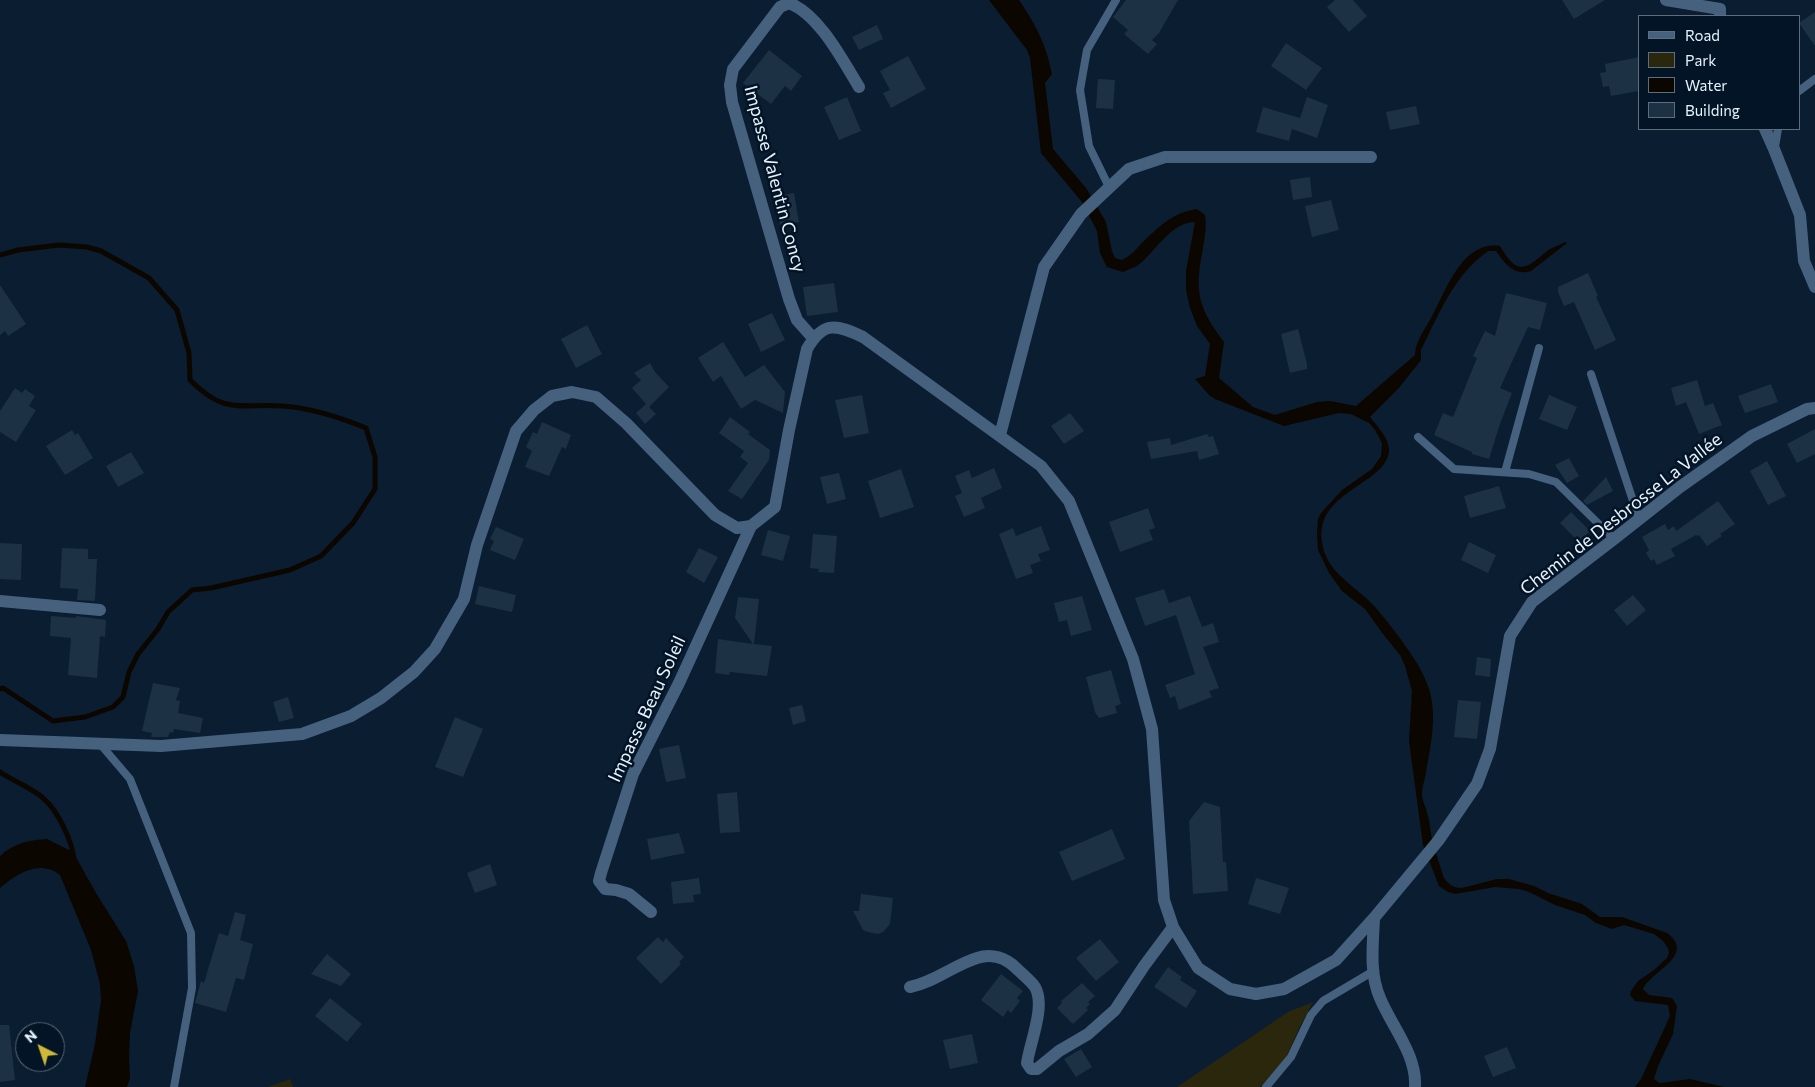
<!DOCTYPE html>
<html>
<head>
<meta charset="utf-8">
<style>
	body { margin:0 }
	#map { position:relative; width:1815px; height:1087px; overflow:hidden; background:#0a1d31; font-family:Commissioner,sans-serif }
	canvas { display:block }
	.legend { position:absolute; left:1638px; top:15px; width:162px; height:115px; box-sizing:border-box; background:#031426; border:1px solid #5e6d7c; margin:0; padding:6px 9px; list-style:none; font-size:15px; color:#e7f2fc }
	.legend li { display:flex; align-items:center; gap:10px; height:25px }
	.legend b { width:25px; border:1px solid #5e6d7c }
	.north { position:absolute; left:15px; top:1022px; width:50px; height:50px; box-sizing:border-box; background:#031426; border:1px solid #5e6d7c; border-radius:50%; rotate:319deg; font-size:14px; font-weight:700; line-height:20px; text-align:center; color:#e7f2fc }
	.north::after { content:''; display:block; margin:auto; width:18px; height:22px; background:#cfb837; clip-path:polygon(50% 0,100% 100%,50% 72%,0 100%) }
</style>
</head>
<body>
<div id="map">
<canvas width="1815" height="1087"></canvas>
<ul class="legend">
<li><b style="height:6px;background:#45617d"></b>Road</li>
<li><b style="height:14px;background:#2b270d"></b>Park</li>
<li><b style="height:14px;background:#0c0600"></b>Water</li>
<li><b style="height:14px;background:#1d3145"></b>Building</li>
</ul>
<div class="north">N</div>
</div>
<script>
const g = document.querySelector('canvas').getContext('2d');
g.lineJoin = 'round';
function fillPath(path, color) { g.fillStyle = color; g.fill(path, 'evenodd'); }
function stroke(path, color, width, dash) { g.strokeStyle = color; g.lineWidth = width; g.lineCap = dash ? 'butt' : 'round'; g.setLineDash(dash || []); g.stroke(path); }
function label(font, color, halo, rows, align = 'center') {
  g.font = font + ' Commissioner,sans-serif'; g.lineWidth = 5; g.setLineDash([]); g.textBaseline = 'middle'; g.strokeStyle = halo; g.fillStyle = color; for (const [text, x, y, turn = 0] of rows) {
    g.save(); g.translate(x, y); g.rotate((+turn || 0) * Math.PI / 180); g.textAlign = isNaN(turn) ? turn : align; if (halo) g.strokeText(text, 0, 0); g.fillText(text, 0, 0); g.restore();
  }
}
fillPath(new Path2D(`
	M1313 1002 1300 1026 1286 1058 1260 1087H1177L1288 1012Z
	M290 1079 293 1087H268Z`), '#2b270d');
fillPath(new Path2D(`
	M989 0H1019C1036 25 1046 44 1052 74L1045 83 1053 149 1086 188 1106 222 1112 251 1115 258 1122 260C1130 256 1135 251 1140 245 1157 228 1173 212 1197 209L1205 215C1207 228 1204 241 1202 254 1194 294 1200 310 1224 342L1219 378 1253 407 1275 415 1317 402 1330 401 1356 406 1415 355C1415 341 1426 328 1432 316 1446 291 1462 240 1500 246 1517 275 1524 271 1547 251 1552 247 1559 246 1565 242L1567 243 1531 271C1514 276 1505 264 1496 251H1488C1454 275 1439 314 1421 350V360L1398 389 1370 417C1377 426 1389 438 1389 450 1388 484 1314 491 1322 542 1326 574 1357 586 1376 608 1392 627 1420 662 1428 686 1438 714 1431 744 1426 772 1425 779 1422 787 1422 795 1422 800 1426 807 1427 813 1430 821 1430 830 1432 839 1435 852 1440 865 1444 878 1449 885 1454 888 1462 888L1497 879H1509L1534 886 1548 893 1582 904 1600 917H1622L1667 933C1697 955 1650 972 1643 989L1649 995 1672 998 1677 1006 1673 1034 1658 1066 1654 1079 1660 1083 1690 1079 1724 1087H1635L1641 1079 1670 1016 1668 1005 1635 1001 1630 995 1631 991 1638 981 1654 970 1667 958 1669 953 1668 948 1663 941 1654 934 1624 925 1612 929 1596 923 1585 915 1555 905 1529 892 1519 889 1495 887 1455 894 1448 892 1439 886 1423 845 1409 741 1412 691 1405 666 1400 655 1383 634 1365 609 1342 591 1329 573 1318 550 1317 534 1318 519 1321 513 1342 490 1372 469 1381 456 1382 443 1375 430 1369 423 1351 414 1339 413 1284 426 1215 399 1209 395 1195 379 1205 376 1210 344 1197 326 1190 308 1186 290V271L1195 222C1169 223 1156 252 1137 266 1133 268 1127 270 1123 272L1107 267 1100 253 1097 231 1082 202 1041 153 1030 58 1027 50Z
	M47 839 73 852 96 893 126 941 134 966 138 991 130 1033 129 1058 130 1078 127 1087H85L95 1044 101 1000 100 984 91 950 60 875C39 859 17 874 0 888V856C14 843 29 840 47 839Z`), '#0c0600');
stroke(new Path2D(`
	M0 255 18 250 59 245 87 247 101 251 149 278 177 310 189 353 190 380C226 416 239 403 283 406 312 408 339 417 366 428L375 457V489L353 523 321 556 290 570 211 588 192 590 168 612 158 629 138 654 129 672 123 697 113 707 85 717 53 721 3 688 0 689
	M0 772C13 781 34 789 44 799 58 811 72 841 74 859`), '#0c0600', 5);
fillPath(new Path2D(`
	M1126 0H1178L1159 33 1152 40 1157 44 1148 54 1124 34 1128 30 1113 17Z
	M1335 0H1353L1367 16 1349 32 1327 7Z
	M1562 0H1605L1574 19Z
	M1815 12V46L1799 23Z
	M877 25 883 39 859 50 852 37Z
	M1286 43 1322 68 1306 90 1271 66Z
	M769 50 802 76 791 91 785 86 771 104 743 83Z
	M908 56 926 89 891 108 883 93 890 90 880 71Z
	M1639 57V91L1611 96 1609 86 1603 87 1600 73 1606 72 1605 64Z
	M1098 79 1115 80 1113 109 1096 108Z
	M847 97 861 131 839 140 824 107Z
	M1307 97 1328 105 1317 138 1292 129 1289 141 1256 132 1263 107 1300 118Z
	M1416 106 1420 124 1390 130 1386 112Z
	M1310 177 1312 197 1293 200 1290 180Z
	M794 193 799 222 780 225 775 196Z
	M1331 200 1339 230 1312 237 1305 206Z
	M1588 273 1598 296 1596 297 1616 340 1595 350 1574 302 1564 306 1558 292V287Z
	M834 283 838 312 807 316 803 287Z
	M0 285 26 324 8 336 5 331 0 335Z
	M1506 293 1547 303 1540 330 1528 327 1500 388 1512 393 1500 424 1489 459 1472 454V452L1434 435 1443 413 1453 417 1477 358 1473 356 1485 331 1495 336Z
	M772 313 785 340 761 352 748 324Z
	M587 325 602 354 576 368 561 339Z
	M1298 329 1307 364V369L1290 373 1281 334Z
	M723 342 745 377 764 365 785 392 783 413 755 400 741 409 721 376 713 382 698 358Z
	M650 363 655 372 669 387 649 407 656 414 645 424 636 413 646 404 632 388 641 380 634 373Z
	M1697 380 1705 406 1713 403 1722 425 1699 434 1686 402 1676 406 1671 388Z
	M1771 384 1778 402 1745 413 1738 396Z
	M15 388 22 393 25 389 35 396 29 406 36 410 16 442 0 432V411Z
	M862 395 869 433 844 438 835 400Z
	M1549 395 1577 407 1567 430 1539 419Z
	M1070 413 1084 431 1064 444 1051 426Z
	M730 417 750 432 748 434 770 450 769 460 742 499 728 491 748 463 740 457 744 451 719 433Z
	M542 422 571 435 566 449 562 447 549 476 525 467 532 451 526 447 533 432 537 434Z
	M1815 429V454L1797 463 1787 444Z
	M72 430 75 435 78 433 93 458 65 475 46 446Z
	M1207 434 1209 437 1213 436 1219 454 1199 460 1197 451 1151 459 1147 442 1170 438 1171 445Z
	M131 452 144 473 118 487 106 466Z
	M1569 458 1579 476 1567 483 1555 465Z
	M1767 461 1786 496 1768 505 1750 471Z
	M994 468 1002 488 981 498 985 508 964 517 955 496 962 493 955 476 969 470 972 478Z
	M901 469 914 507 880 518 868 481Z
	M839 473 846 499 827 504 820 477Z
	M1606 477 1613 491 1587 505 1583 501Z
	M1499 486 1506 508 1470 518 1464 496Z
	M1718 501 1735 524 1720 534 1722 536 1707 546 1699 535 1697 536 1696 535 1671 549 1675 556 1657 565 1654 559 1651 561 1646 553 1649 550 1642 537 1665 524 1668 530 1674 526 1676 531Z
	M1148 508 1155 528 1149 530 1153 540 1120 552 1109 522Z
	M1571 512 1590 531 1579 542 1560 523Z
	M1041 526 1050 550 1038 554 1041 561 1030 565 1033 573 1016 579 999 534 1013 528 1016 536Z
	M496 527 524 539 515 560 490 550 494 541 490 539Z
	M768 530 790 536 783 561 761 555Z
	M813 534 837 536 834 573 818 572 819 569 810 568Z
	M1469 542 1496 555 1488 573 1461 560Z
	M0 543 22 544 21 580 0 579Z
	M62 548 88 549V559H97L95 601 77 600 78 589 60 588Z
	M699 548 718 557 704 583 686 572Z
	M479 586 516 595 512 612 475 604Z
	M1164 589 1169 603 1190 596 1202 627 1213 623 1219 642 1203 647 1219 688 1209 691 1212 697 1179 710 1175 696 1170 698 1165 685 1195 674 1176 615 1145 626 1135 598Z
	M1633 595 1646 610 1627 626 1614 610Z
	M1082 596 1092 630 1071 636 1067 620 1059 622 1054 603Z
	M738 597 759 599 754 644 772 646 767 676 730 672 729 675 715 673 718 639 753 644 735 618Z
	M51 616 76 618V616L106 620 105 637 100 636 97 678 68 675 71 638 50 636Z
	M1477 657 1491 659 1490 677 1475 675Z
	M1111 670 1121 704 1115 706 1117 713 1099 718 1095 712 1086 677Z
	M153 683 180 688 176 700 180 701 178 713 203 718 200 733 174 729 173 733 170 732 168 737H151L152 733 142 731Z
	M288 697 294 718 279 722 273 702Z
	M1458 700 1481 702 1477 739 1454 737Z
	M802 705 806 721 793 725 789 708Z
	M455 717 483 729 463 777 435 767Z
	M679 745 686 778 666 782 659 749Z
	M737 792 740 832 720 833 717 794Z
	M1204 802 1220 807 1223 862H1226L1228 891 1193 894 1189 821Z
	M1112 829 1125 859 1072 881 1059 852Z
	M679 833 685 853 651 860 647 839Z
	M490 864 497 885 475 893 467 873Z
	M699 878 701 894 693 895 694 902 673 904 671 882Z
	M1256 878 1289 888 1280 914 1248 904Z
	M861 894 893 898 890 924 883 932 878 934 868 932 863 930 853 911H859Z
	M235 912 246 915 240 940 253 944 244 980 236 978 226 1012 195 1003 201 981 204 983 219 933 228 936Z
	M658 937 663 942 666 938 684 957 679 962 681 964 661 984 636 958Z
	M1100 939 1119 962 1096 981 1076 958Z
	M327 954 351 974 341 986 311 974Z
	M1168 967 1182 977 1180 980 1197 991 1186 1008 1154 987Z
	M1001 974 1023 991 1017 998 1020 1001 1011 1013 1008 1010 1003 1017 981 1000Z
	M1082 983 1095 996 1088 1002 1090 1004 1086 1008 1088 1010 1073 1024 1057 1008 1062 1003 1061 1001Z
	M330 998 362 1024 347 1042 315 1016Z
	M0 1025H9L15 1080 0 1082Z
	M972 1034 978 1063 950 1069 943 1040Z
	M1507 1047 1516 1068 1493 1077 1484 1056Z
	M1081 1049 1092 1067 1076 1077 1064 1059Z`), '#1d3145');
stroke(new Path2D(`
	M1799 91 1815 79
	M1775 147 1778 129
	M1109 187 1089 146 1080 90 1087 50 1116 0
	M1591 374 1639 519
	M1418 437 1454 469 1529 474 1556 482 1614 539
	M1505 472 1539 348
	M101 745 130 779 191 933 192 988 174 1087
	M1266 1087 1291 1057 1311 1015 1323 1001 1372 972`), '#45617d', 8);
stroke(new Path2D(`
	M1666 0 1720 9V16
	M1765 129 1774 149 1800 215 1804 261 1815 287
	M813 338 797 320 789 299 732 102 730 85 733 69 780 7 789 3C819 14 843 61 859 87
	M1000 435 1044 267 1081 214 1129 169 1165 157H1371
	M0 601 100 610
	M0 740 161 746 302 734 351 716 381 698 414 672 435 649 464 599 477 545 516 431 534 410 552 396 572 392 596 397 626 423 715 515 737 528 751 526 775 507 789 430 807 349C823 321 836 324 863 337L1041 466 1069 501 1133 659 1152 729 1164 900 1173 927 1198 968 1230 989 1256 994 1284 989 1336 960 1374 918 1438 841 1477 784 1490 749 1510 636 1532 602 1614 539 1680 487 1752 436 1807 409 1815 408
	M651 912 629 894 616 890 605 889 599 881 601 873 633 774 679 683 751 526
	M1374 918C1373 945 1369 973 1380 998 1392 1027 1417 1055 1415 1087
	M910 987C935 982 954 965 977 958 992 953 1006 958 1016 968 1021 973 1032 982 1035 987 1046 1006 1030 1042 1027 1063L1031 1069H1037L1059 1051 1088 1034 1115 1010 1144 966 1173 927`), '#45617d', 12);
label('18px', '#e7f2fc', '#031426', [
	["Impasse Valentin Concy",775,179,75],
	["Chemin de Desbrosse La Vallée",1621,514,-38],
	["Impasse Beau Soleil",647,709,-65]
]);
</script>
</body>
</html>
